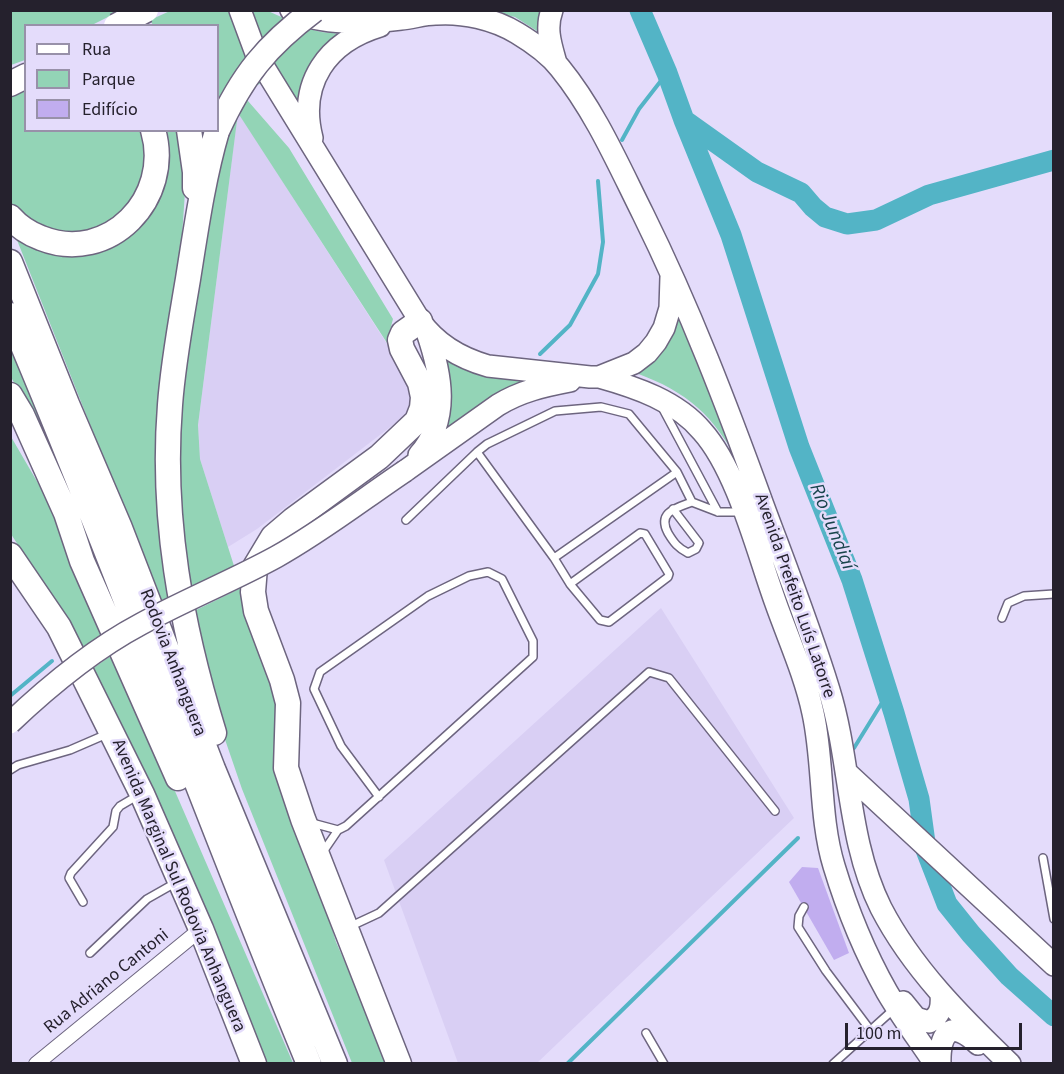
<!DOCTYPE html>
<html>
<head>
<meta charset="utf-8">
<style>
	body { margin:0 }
	#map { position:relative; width:1064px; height:1074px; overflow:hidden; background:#e4dcfb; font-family:"Source Sans 3",sans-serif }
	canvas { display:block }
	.frame { position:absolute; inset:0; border:12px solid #25212d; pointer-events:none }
	.legend { position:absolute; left:24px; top:24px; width:195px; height:108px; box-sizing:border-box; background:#e4dcfb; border:2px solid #9891a9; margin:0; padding:8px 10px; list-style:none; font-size:18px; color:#25212d }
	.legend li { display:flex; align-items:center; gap:12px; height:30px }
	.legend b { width:30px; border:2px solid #9891a9 }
	.scale { position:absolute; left:845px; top:1023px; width:177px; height:27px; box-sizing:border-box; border:3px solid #25212d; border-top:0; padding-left:8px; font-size:18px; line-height:21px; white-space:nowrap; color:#25212d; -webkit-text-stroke:4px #e4dcfb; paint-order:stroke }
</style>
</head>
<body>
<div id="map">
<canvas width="1064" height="1074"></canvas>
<div class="frame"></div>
<ul class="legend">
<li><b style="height:8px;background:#fff"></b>Rua</li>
<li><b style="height:16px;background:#93d4b6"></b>Parque</li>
<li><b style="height:16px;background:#c1adef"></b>Edifício</li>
</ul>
<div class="scale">100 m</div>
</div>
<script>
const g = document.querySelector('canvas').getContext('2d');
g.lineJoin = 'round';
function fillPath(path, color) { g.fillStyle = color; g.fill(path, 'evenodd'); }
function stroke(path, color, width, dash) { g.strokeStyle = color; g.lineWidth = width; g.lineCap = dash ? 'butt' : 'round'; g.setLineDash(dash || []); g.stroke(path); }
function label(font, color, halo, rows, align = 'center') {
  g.font = font + ' "Source Sans 3",sans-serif'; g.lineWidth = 5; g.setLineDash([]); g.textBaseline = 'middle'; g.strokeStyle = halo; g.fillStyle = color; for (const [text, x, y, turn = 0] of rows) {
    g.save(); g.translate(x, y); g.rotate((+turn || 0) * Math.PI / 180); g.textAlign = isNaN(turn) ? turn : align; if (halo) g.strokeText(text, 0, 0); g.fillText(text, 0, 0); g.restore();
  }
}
fillPath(new Path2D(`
	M238 112 412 383 414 400 406 415 257 529 228 547 200 459 198 425Z
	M661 608 794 818 537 1063H458L384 860Z`), '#d9cff4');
fillPath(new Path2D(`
	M11 11 120 10V11L92 25 26 26 25 60 11 65Z
	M170 11H232L249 60 218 110V26L153 25 150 20Z
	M247 11H268L288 20 261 44Z
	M491 11H544L537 31 515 17Z
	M302 27 321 32 341 34 304 113 270 56Z
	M255 72 261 83C253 88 248 90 248 101L289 148 393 319 389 334V346L238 113 198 425 200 459 235 569 186 591 176 442 214 164Z
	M25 88 26 130 147 131 151 164 127 218 69 242 11 213V93Z
	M159 131H181L185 192 181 251 172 598 161 604 17 240 19 236 129 230Z
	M681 310 740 465C714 416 688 392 636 373 661 359 674 337 681 310Z
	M10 346 101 566 100 568 35 423 11 377Z
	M445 359C478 376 494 377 530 381L434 445Z
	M10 435 42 490 106 633 79 652 46 589 11 534Z
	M241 588 277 687 281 710 273 763 275 773 320 889 336 942 351 976 371 1016 390 1063H352L242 789 207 687 192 612Z
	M115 653 293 1063H264L89 671Z`), '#93d4b6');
stroke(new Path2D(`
	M622 140 639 109 667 73
	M540 354 570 325 598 274 603 242 598 181
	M10 696 52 661
	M854 748 888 693
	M567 1064 798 838`), '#53b4c6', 4);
stroke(new Path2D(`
	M640 10 667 73 684 120 731 235 799 447 852 580 894 713 919 799 926 850 947 904 971 934 1009 976 1054 1016
	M684 120 757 172 801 193 813 207 825 217 847 224 876 220 929 195 1054 160`), '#53b4c6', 21);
fillPath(new Path2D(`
	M802 867 818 868 849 953 834 960 789 882Z`), '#c1adef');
const lane = new Path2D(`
	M663 409 718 512
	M673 509 699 543 696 549 688 553C678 548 674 543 668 533 657 512 676 508 692 502
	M406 520 477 452
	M554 558 677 472
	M570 584 640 533 645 534 669 574 668 577 609 622 600 620 570 584 554 558 477 452 487 444 555 411 601 407 629 414 677 472 692 502 718 512H741
	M1002 618 1008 603 1024 596 1054 594
	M10 770 18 765 70 750 107 734
	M312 823 338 830
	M324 855 325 849 338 830 346 826 533 657V641L502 579 488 572 469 576 428 596 320 672 314 689 341 746 379 797
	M1043 858 1054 919
	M83 902 69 878 71 873 113 827 116 811 120 806 137 796
	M804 907 799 916 798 927 826 971 871 1031
	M349 927 379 913 649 672 669 678 775 811
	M90 953 147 899 177 882
	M646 1033 664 1064
	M833 1064 894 1009`);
const street = new Path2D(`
	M36 1064 201 929`);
const primary = new Path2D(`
	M240 10 257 56 420 321C437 345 460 358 488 366L590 377H599L634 363 647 353 656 342 664 328 670 308 671 277
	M291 10C323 26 366 23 401 19 413 18 424 14 436 14 463 12 494 19 517 33 532 42 549 54 560 68 595 111 618 164 643 214 690 309 727 406 763 505 786 567 810 628 829 690 851 761 847 840 881 908 912 968 961 1017 1010 1064
	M552 10C545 29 551 45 556 63
	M312 138C298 83 327 42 380 26
	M599 377C635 387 677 401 702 431 737 470 757 551 775 601 788 638 805 675 813 713 824 763 819 817 834 866 847 909 865 953 887 992 901 1016 919 1040 935 1064
	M419 455C451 419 441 373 427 332
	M405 471 498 405C521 391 544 386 570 381
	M846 772 1054 965
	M903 1002 916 1018 929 1022C941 1016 942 1006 941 994
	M940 1064C939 1031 952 1019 978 1044`);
const highway = new Path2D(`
	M10 84 26 76
	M189 130 195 172V188
	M10 217C18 226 30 234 41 238 109 265 173 198 153 130
	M10 262 67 404 120 528 213 769 335 1064
	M10 315C115 562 206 815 309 1064
	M10 395 22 415 66 513 82 561 178 778
	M10 555 59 627 142 794 201 929 254 1064
	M214 733C181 625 161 518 170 405 173 363 181 321 188 279 196 229 203 179 217 131
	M399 1064 303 819 286 768 288 703 282 680 256 611 253 592 255 567 273 537 293 520 379 457 417 421 422 408 423 397 420 383 402 349 400 340 403 333 420 321`);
stroke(lane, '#6d657f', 10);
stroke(street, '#6d657f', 16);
stroke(primary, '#6d657f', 24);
stroke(highway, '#6d657f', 27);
stroke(lane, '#fff', 7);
stroke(street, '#fff', 14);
stroke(primary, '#fff', 21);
stroke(highway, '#fff', 24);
const primaryBridge = new Path2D(`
	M10 723C50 685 92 650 141 624 185 600 232 581 276 557 321 532 362 500 405 471`);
const highwayBridge = new Path2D(`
	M116 26 146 10
	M217 131C242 76 266 46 314 10`);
stroke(primaryBridge, '#6d657f', 24, []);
stroke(highwayBridge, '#6d657f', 27, []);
stroke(primaryBridge, '#fff', 21);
stroke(highwayBridge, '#fff', 24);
label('18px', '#25212d', '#e4dcfb', [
	["Avenida Prefeito Luís Latorre",794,596,71],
	["Rodovia Anhanguera",172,663,69],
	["Avenida Marginal Sul Rodovia Anhanguera",178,886,67],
	["Rua Adriano Cantoni",107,982,-39]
]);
label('italic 20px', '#18444c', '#e4dcfb', [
	["Rio Jundiaí",831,527,68]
]);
</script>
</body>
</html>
